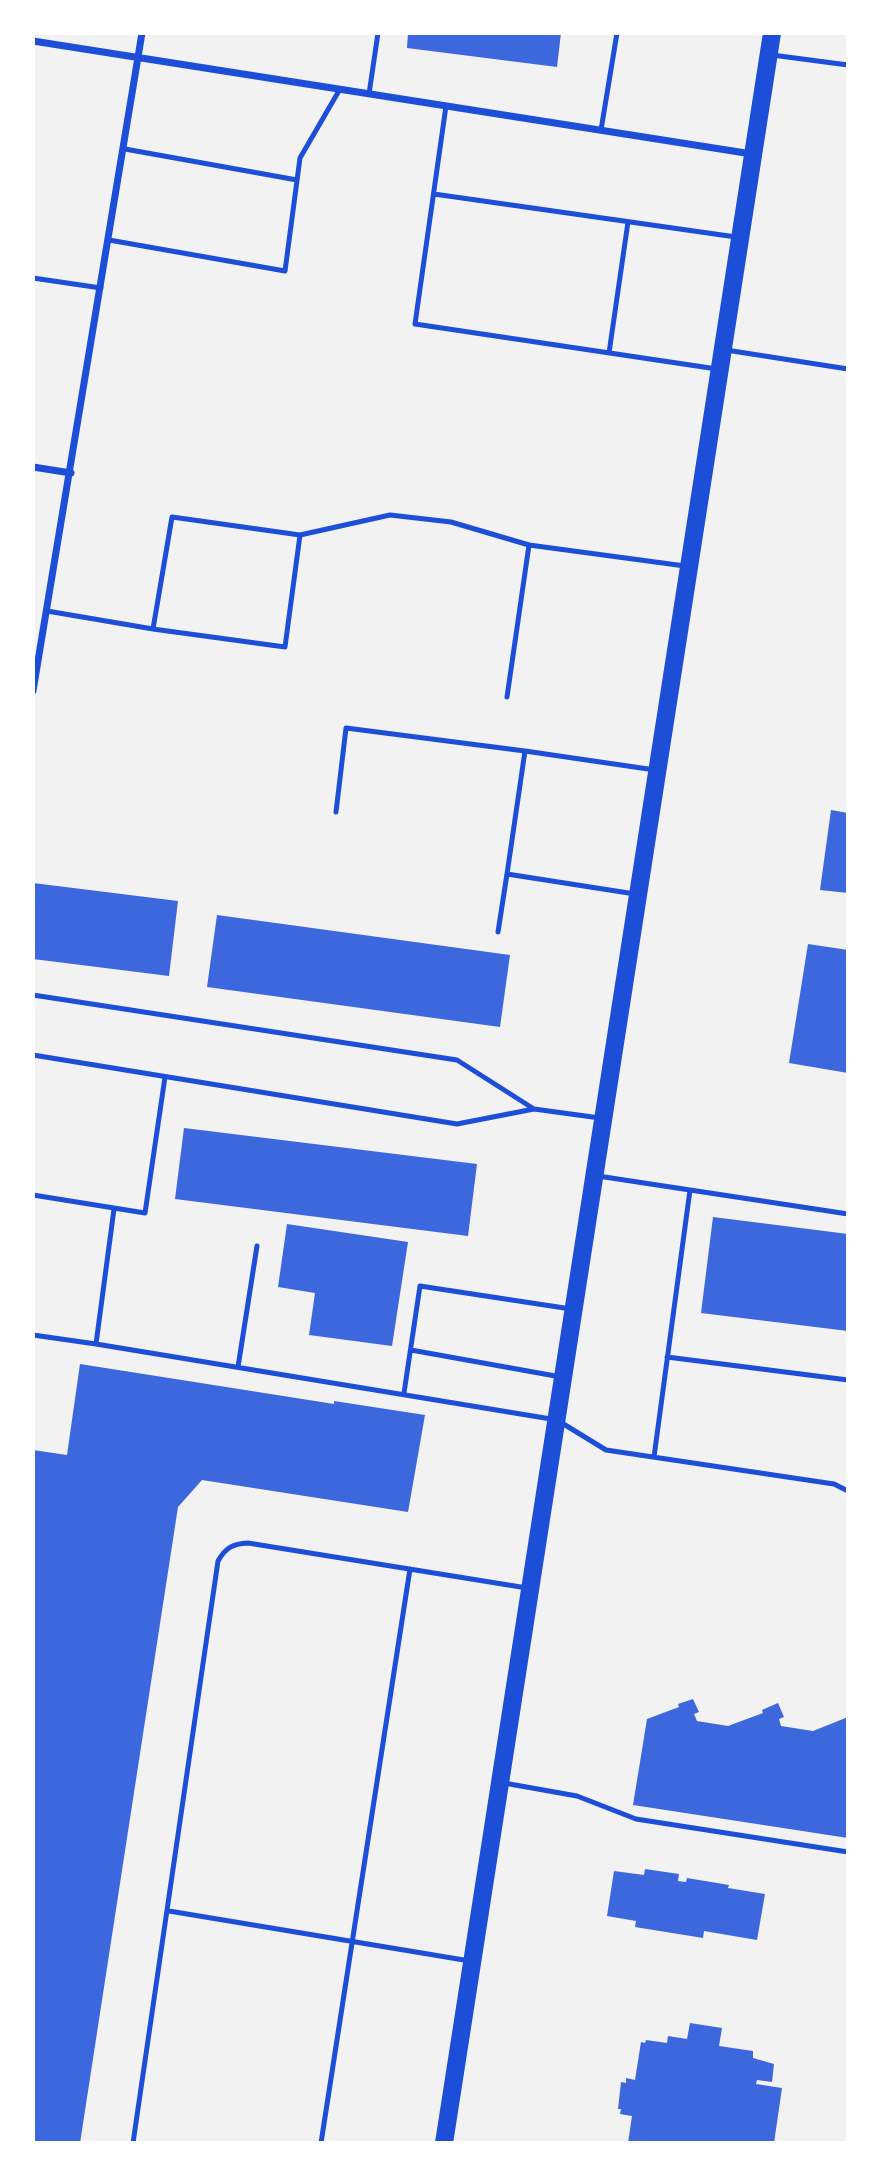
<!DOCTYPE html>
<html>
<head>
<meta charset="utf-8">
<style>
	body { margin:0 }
	#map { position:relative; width:881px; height:2176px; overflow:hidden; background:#f2f2f2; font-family:"Golos Text",sans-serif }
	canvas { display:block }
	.frame { position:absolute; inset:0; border:35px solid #fff; pointer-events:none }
</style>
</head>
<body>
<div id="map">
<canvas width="881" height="2176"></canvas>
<div class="frame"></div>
</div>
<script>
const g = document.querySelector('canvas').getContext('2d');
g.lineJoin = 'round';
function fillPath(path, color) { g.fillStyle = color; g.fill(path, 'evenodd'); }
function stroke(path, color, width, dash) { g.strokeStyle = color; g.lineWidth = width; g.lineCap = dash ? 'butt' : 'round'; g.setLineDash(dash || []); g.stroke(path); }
fillPath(new Path2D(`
	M408 33H561L557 67 407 48Z
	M831 810 848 813V893L820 890Z
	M33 883 178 901 169 976 33 959Z
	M217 915 510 955 500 1027 207 987Z
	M808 944 848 950V1073L789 1063Z
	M184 1128 477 1164 468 1236 175 1199Z
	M713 1217 848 1234V1331L701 1313Z
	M287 1224 408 1242 392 1346 309 1335 315 1293 278 1287Z
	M80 1364 334 1404V1401L425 1415 408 1512 202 1480 178 1507 80 2143H33V1450L67 1455Z
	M693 1699 699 1712 694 1714 697 1721 728 1726 763 1713 762 1710 778 1703 784 1717 779 1719 781 1726 813 1731 848 1717V1838L633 1805 647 1719 679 1707 678 1704Z
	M645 1869 679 1874 678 1881 686 1882 687 1878 729 1885 728 1888 765 1894 757 1940 704 1931 703 1938 635 1927 636 1921 607 1916 614 1871 644 1875Z
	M690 2023 722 2028 719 2046 753 2051V2058L774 2064 772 2082 757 2080 756 2084 782 2088 774 2143H628L632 2116 620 2114 621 2109H618L621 2082 626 2083V2078L635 2080 641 2042 645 2043 646 2040 667 2043 668 2036 687 2039Z`), '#3d67dc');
stroke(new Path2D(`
	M772 55 848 65
	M369 94 378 33
	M446 106 415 324 717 369
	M601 130 617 33
	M125 149 297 180
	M434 194 736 237
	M109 240 285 271 300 158 340 89
	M33 278 101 288
	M726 350 848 369
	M609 353 628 222
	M300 535 285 647 153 629 172 517 300 535 390 515 451 522 529 545
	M47 611 153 629
	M507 697 529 545 685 566
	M336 812 346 728 525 751
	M635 894 507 874 525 751 655 770
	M498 932 507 874
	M33 995 457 1060 534 1109
	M33 1055 457 1124 534 1109 600 1118
	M598 1176 848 1214
	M33 1195 145 1213 165 1077
	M114 1209 96 1344 557 1420 606 1450 834 1484 848 1491
	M33 1335 96 1344
	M411 1350 561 1377
	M667 1357 848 1380
	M238 1367 257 1246
	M404 1393 420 1286 571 1309
	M654 1457 690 1190
	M504 1783 577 1796 636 1819 848 1852
	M169 1911 470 1961
	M133 2143 218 1561C226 1547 233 1544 248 1543L527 1588
	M321 2143 410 1569`), '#1d4ed8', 5);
stroke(new Path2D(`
	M33 41 752 154
	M33 467 71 473
	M33 691 142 33`), '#1d4ed8', 7);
stroke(new Path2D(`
	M444 2143 772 33`), '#1d4ed8', 18);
</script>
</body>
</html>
